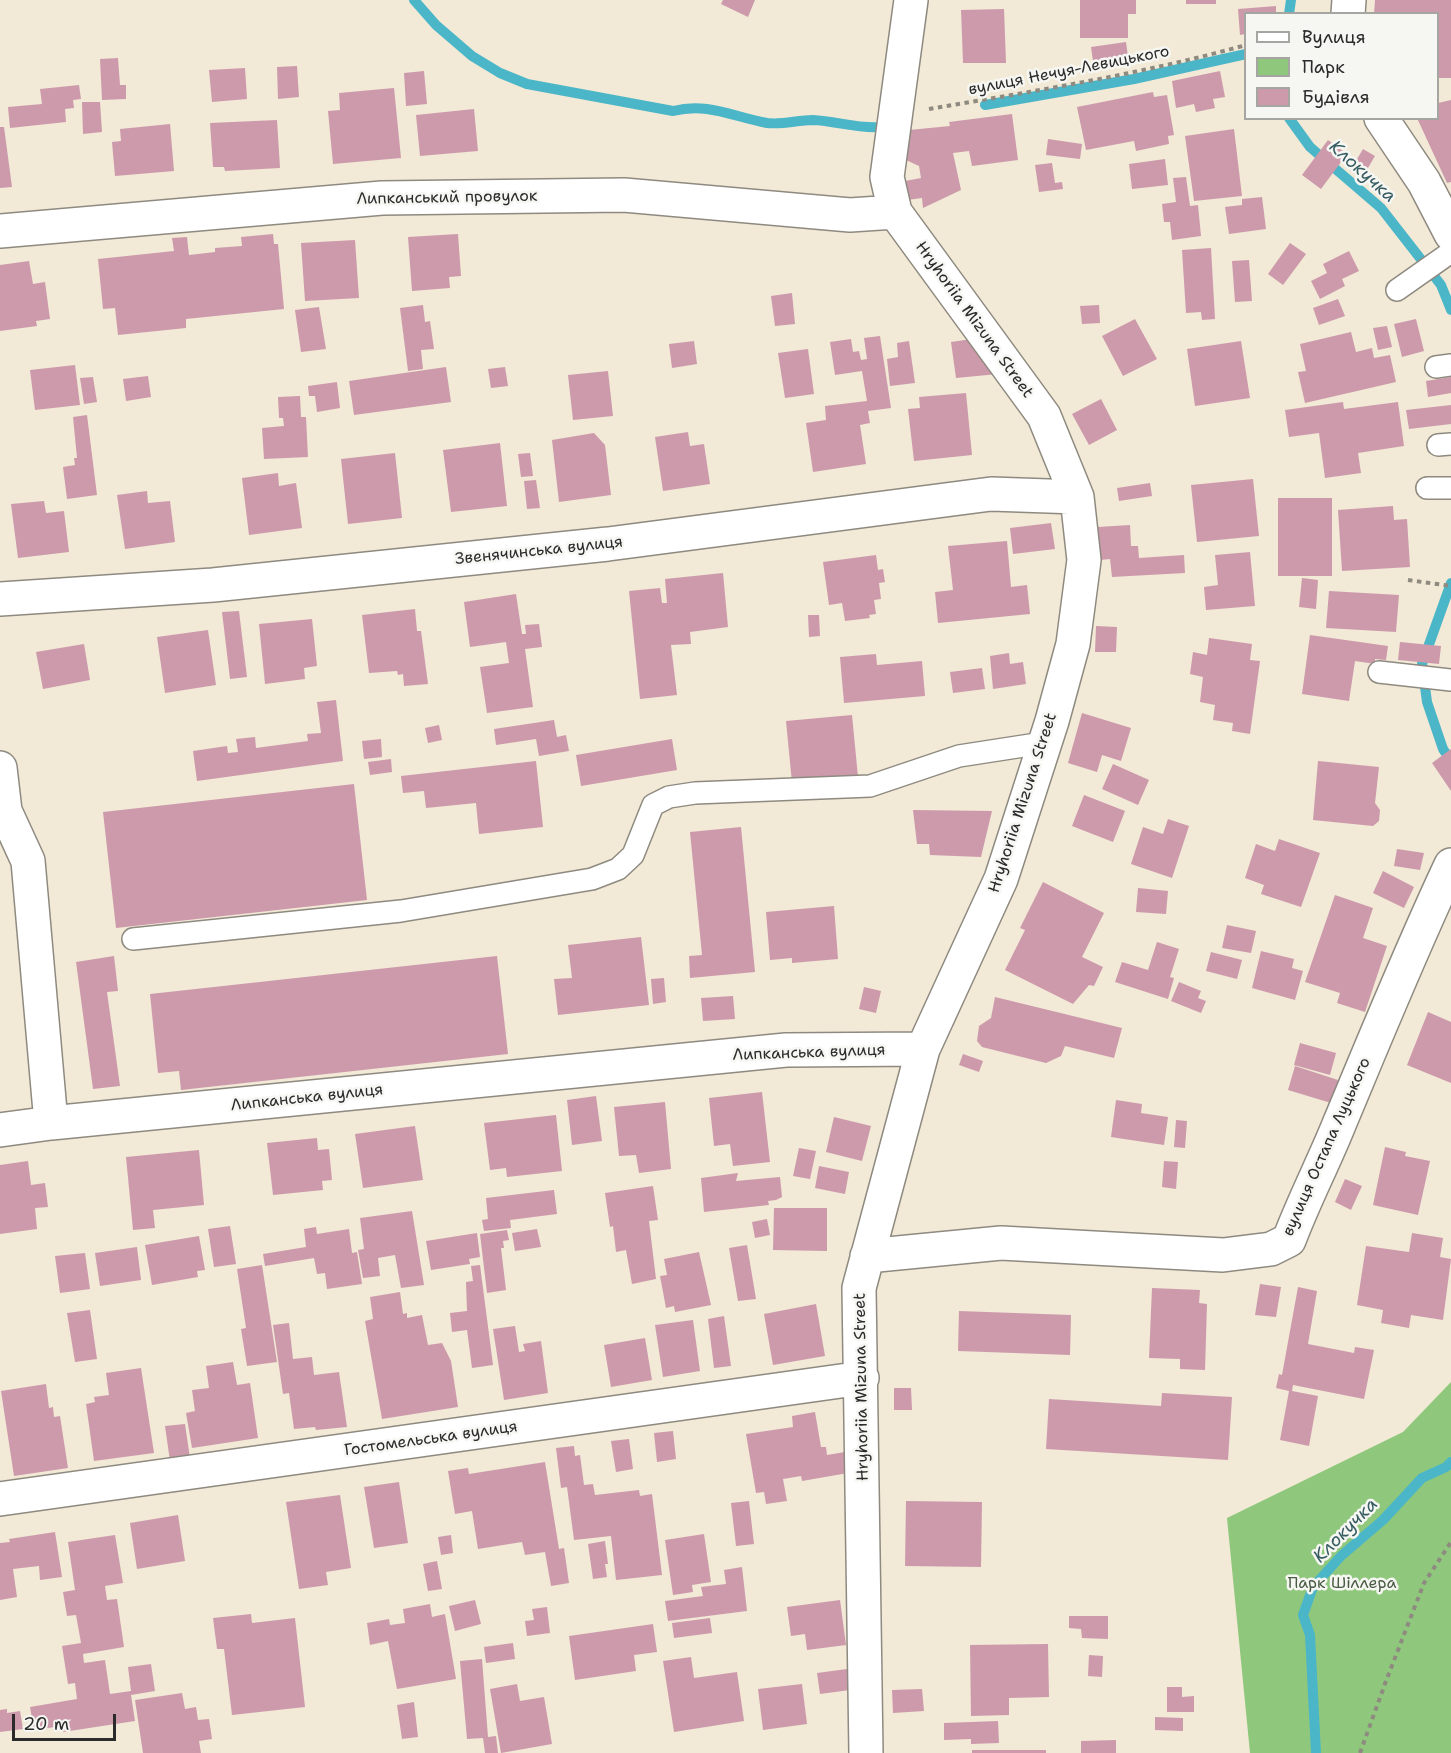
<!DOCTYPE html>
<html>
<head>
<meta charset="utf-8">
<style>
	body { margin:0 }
	#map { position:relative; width:1451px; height:1753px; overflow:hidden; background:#f2e9d6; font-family:"Shantell Sans",sans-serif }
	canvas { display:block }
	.legend { position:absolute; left:1244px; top:12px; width:195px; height:108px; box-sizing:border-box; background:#f6f6f2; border:2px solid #a5a5a2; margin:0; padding:8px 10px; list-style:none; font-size:18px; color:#2b2b2b }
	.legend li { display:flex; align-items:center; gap:12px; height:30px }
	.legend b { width:30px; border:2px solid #a5a5a2 }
	.scale { position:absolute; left:12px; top:1714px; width:104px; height:27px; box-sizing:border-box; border:3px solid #2b2b2b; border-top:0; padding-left:8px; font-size:18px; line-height:21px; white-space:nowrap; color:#2b2b2b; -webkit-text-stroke:4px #f6f6f2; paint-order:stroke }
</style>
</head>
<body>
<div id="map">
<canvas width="1451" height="1753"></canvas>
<ul class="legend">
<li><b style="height:8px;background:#fff"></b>Вулиця</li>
<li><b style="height:16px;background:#8fc87c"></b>Парк</li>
<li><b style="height:16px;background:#cd9aac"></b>Будівля</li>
</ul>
<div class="scale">20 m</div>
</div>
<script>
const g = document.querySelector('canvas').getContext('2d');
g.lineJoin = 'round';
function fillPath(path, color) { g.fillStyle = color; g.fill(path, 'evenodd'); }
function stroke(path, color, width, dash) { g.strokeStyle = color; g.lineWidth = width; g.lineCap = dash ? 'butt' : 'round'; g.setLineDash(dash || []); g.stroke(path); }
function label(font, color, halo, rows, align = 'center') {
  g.font = font + ' "Shantell Sans",sans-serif'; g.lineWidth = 5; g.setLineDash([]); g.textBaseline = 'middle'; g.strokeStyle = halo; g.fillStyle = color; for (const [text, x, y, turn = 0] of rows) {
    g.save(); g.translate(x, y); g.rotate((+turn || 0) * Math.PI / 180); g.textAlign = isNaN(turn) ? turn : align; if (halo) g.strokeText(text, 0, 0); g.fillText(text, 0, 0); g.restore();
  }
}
fillPath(new Path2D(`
	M1451 1382V1753H1250L1227 1518 1403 1432Z`), '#8fc87c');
stroke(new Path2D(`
	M414 0 436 25 472 56 500 73 527 84 673 111C708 102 733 117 767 123 783 125 797 120 813 120 836 121 858 129 881 127
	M1289 14 1291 0
	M985 105 1134 79 1246 54
	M1289 118 1310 147 1381 208 1441 285 1451 310
	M1451 583 1422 664 1427 702 1443 749 1451 761
	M1316 1753 1310 1635 1303 1615 1313 1587 1341 1556 1383 1520 1422 1478 1446 1467 1451 1462`), '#4bb6c8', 10);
fillPath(new Path2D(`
	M723 0H755L748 17 721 4Z
	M1080 0H1136V14H1128V38H1080Z
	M1186 0H1216V4H1186Z
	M1375 0H1451V78H1438V14H1374Z
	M1276 6V14H1245V34L1240 35 1238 9Z
	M1004 9 1006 63H963L961 10Z
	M1126 42 1129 64 1094 68 1091 47Z
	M118 58 120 85H126V99L102 100 100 59Z
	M297 66 299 97 278 99 277 67Z
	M245 68 247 99 212 102 209 70Z
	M424 71 427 104 406 106 404 73Z
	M1220 71 1225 97 1213 99 1215 108 1196 112 1194 104 1176 108 1172 81Z
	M79 85 81 99 73 100 74 108 65 109 66 122 10 128 8 107 42 104 40 89Z
	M394 88 401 158 333 164 328 111 340 110 339 93Z
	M1153 92 1154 97 1167 95 1174 135 1168 136 1169 144 1136 151 1134 141 1086 150 1077 107Z
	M1451 100V182L1447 183 1417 118H1438V103Z
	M82 102H100L102 132 83 134Z
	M474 109 478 151 420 156 416 115Z
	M1012 114 1018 160 972 166 969 151 953 153 961 190 923 208 922 198 907 200 905 181 921 178 919 166 906 160 909 130 950 126 949 122Z
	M277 120 280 168 225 171 224 167H213L210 123Z
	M170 124 174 171 115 176 112 142 121 141 120 129Z
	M0 127H4L12 187 0 188Z
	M1234 129 1242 196 1194 201 1185 136Z
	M1048 139 1082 144 1080 159 1046 155Z
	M1328 140 1347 154 1321 189 1302 175Z
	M1363 149 1375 156 1362 178 1350 171Z
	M1165 159 1168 185 1132 189 1129 164Z
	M1052 163 1055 183 1062 182 1063 189 1039 192 1035 165Z
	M1186 177 1190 206 1198 205 1201 236 1172 240 1170 222H1164L1162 204 1176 202 1173 178Z
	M1262 197 1266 229 1229 234 1225 207 1242 205V199Z
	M273 234 274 244H278L284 309 186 319V328L118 335 115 308 103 309 98 259 174 251 172 238 187 237 189 255 215 252V248L242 246 241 237Z
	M458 234 461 276 449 277 450 288 412 291 408 237Z
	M355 240 359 298 305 301 301 243Z
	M1290 243 1306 254 1283 285 1268 274Z
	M1211 248 1215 319 1202 320 1201 312 1186 313 1182 250Z
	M1349 251 1359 271 1342 279 1345 286 1320 299 1311 281 1327 273 1323 264Z
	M1249 260 1252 301 1235 302 1232 261Z
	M29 261 33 284 45 282 50 319 36 321 37 326 0 331V265Z
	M792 293 795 324 775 326 771 296Z
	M1338 299 1345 316 1319 325 1313 308Z
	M423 305 425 322 430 321 434 349 421 350 423 369 408 371 400 308Z
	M1099 305 1100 323 1082 324 1080 306Z
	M319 307 326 349 301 352 295 310Z
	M1135 319 1157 359 1123 376 1102 336Z
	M1416 319 1424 351 1402 357 1394 324Z
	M1387 326 1392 347 1378 350 1373 328Z
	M1351 332 1356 352 1372 348 1374 358 1390 355 1396 382 1305 403 1298 372 1306 371 1300 344Z
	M880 336 891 408 868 411 870 423 860 425 866 464 813 472 806 423 826 420 825 406 867 401 862 371 835 375 830 342 851 339 853 352 859 351 861 360 867 359 864 338Z
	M972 339 998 374 956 378 951 342Z
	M694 341 697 364 672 368 669 344Z
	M909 341 915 383 890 386 887 359 898 357 897 343Z
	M1241 341 1250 398 1195 406 1187 349Z
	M808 349 814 394 785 398 778 353Z
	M75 365 80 405 35 410 30 370Z
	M446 367 451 402 354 415 349 381Z
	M505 367 508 386 491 388 488 369Z
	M608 371 613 416 573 420 568 375Z
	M148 376 151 397 126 401 123 379Z
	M93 377 97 402 84 404 80 378Z
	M1451 377V393L1428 397 1426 381Z
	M337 382 340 408 317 412 315 396H309L308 386Z
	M966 393 972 455 914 461 908 409 920 408 919 397Z
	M300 396 301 417H306L308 457 264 459 262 428 284 426 283 418H279L278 397Z
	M1101 399 1117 430 1089 445 1072 414Z
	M1343 402 1344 409 1398 402 1404 446 1358 453 1361 473 1325 478 1319 433 1289 437 1285 410Z
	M1451 405V424L1409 429 1406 410Z
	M87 415 97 495 67 499 63 467 75 465 74 458H77L73 417Z
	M688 432 690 446 704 444 710 484 663 491 655 437Z
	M594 433 605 445 611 495 559 502 552 440Z
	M500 443 507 506 451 512 443 450Z
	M395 453 402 518 348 524 341 459Z
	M530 453 533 476 521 477 518 454Z
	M278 473 279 486 296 483 302 528 249 535 242 478Z
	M1253 479 1259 536 1197 542 1191 485Z
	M536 480 540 508 527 509 524 481Z
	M1150 483 1152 496 1119 501 1117 488Z
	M147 491 148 503 170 501 175 542 125 549 117 495Z
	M1278 498H1332V576H1278Z
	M44 501 46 513 64 511 69 552 18 558 11 504Z
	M1393 506 1394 520 1407 519 1410 567 1342 571 1338 510Z
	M1051 523 1055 549 1013 554 1010 528Z
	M1130 525 1131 546H1138L1139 558 1184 555 1185 573 1112 577 1110 559 1100 560 1098 527Z
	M1007 541 1011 587 1027 585 1030 614 938 623 935 592 953 590 948 546Z
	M1250 552 1255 606 1206 610 1204 587 1218 585 1215 555Z
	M876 555 878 570 883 569 885 582 879 583 881 599 874 600 876 614 869 615 870 618 845 621 842 603 829 605 823 562Z
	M723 573 728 627 690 632 691 644 671 645 677 695 640 699 629 591 660 588 662 603H667L665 579Z
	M1302 578 1318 580 1316 609 1299 607Z
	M1329 591 1399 595 1396 632 1326 628Z
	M516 594 522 634H526L525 625 539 624 542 647 525 649 533 707 487 713 480 667 509 663 506 642 470 647 464 602Z
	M415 609 417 631H421L428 684 404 686 403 674 398 675 397 671 369 673 362 615Z
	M239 611 247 677 230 679 222 612Z
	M808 615H819L820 636 809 637Z
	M312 619 317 666 304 668 305 679 265 684 259 624Z
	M1096 626 1117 627 1116 652H1095Z
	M208 630 216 685 165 693 157 637Z
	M1310 635 1388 646 1386 660 1375 659V664L1355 661 1349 701 1302 694Z
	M1209 638 1252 644 1250 660 1260 661 1250 734 1232 731 1233 723 1213 720 1215 705 1200 702 1203 677 1190 674 1193 652 1207 655Z
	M1400 642 1441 646 1439 664 1398 660Z
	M84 644 90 680 43 689 36 652Z
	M1009 653 1010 664 1023 662 1026 684 993 689 990 656Z
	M876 654 877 665 922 661 925 696 844 703 840 657Z
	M982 668 985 689 953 693 950 672Z
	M336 700 343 761 197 781 193 751 227 746 228 753 238 752 236 739 255 737 256 748 308 741 307 734 321 733 317 702Z
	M1082 713 1131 728 1121 761 1102 755 1097 772 1068 763Z
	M852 715 858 777 792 783 786 721Z
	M554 720 557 737 566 735 569 751 539 756 536 739 496 745 494 729Z
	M439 725 442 740 428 743 425 728Z
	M381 739 382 757 364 759 362 741Z
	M672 739 677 770 581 786 576 755Z
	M1451 749V791L1432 763Z
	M391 759 392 772 370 775 368 762Z
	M536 761 543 827 479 834 476 803 426 808 424 791 403 793 401 776Z
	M1318 761 1379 767 1375 803 1380 810 1379 821 1373 826 1313 820Z
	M1113 764 1149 780 1138 805 1102 789Z
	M354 784 367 900 116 928 103 812Z
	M1084 795 1125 811 1113 842 1072 826Z
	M913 810 992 811 981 857 930 855 929 844H917Z
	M1168 819 1189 826 1172 878 1131 864 1143 827 1163 834Z
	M741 827 755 972 690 978 689 956 702 955 690 832Z
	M1279 839 1320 853 1301 907 1261 894 1264 885 1245 878 1256 844 1275 851Z
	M1397 849 1424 853 1420 870 1394 866Z
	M1383 871 1414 887 1404 908 1373 893Z
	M1043 882 1104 913 1082 957 1103 967 1094 986 1089 985 1073 1004 1005 970 1025 930 1020 928Z
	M1138 888 1168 891 1166 914 1136 912Z
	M1335 895 1373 908 1363 938 1387 946 1365 1012 1337 1003 1340 993 1305 982Z
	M834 906 838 959 792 963V958L770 960 766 912Z
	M1227 925 1256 931 1251 953 1222 948Z
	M641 937 649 1005 558 1015 554 979 572 978 568 945Z
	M1157 942 1179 949 1170 977 1174 978 1168 999 1115 982 1122 962 1148 970Z
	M1261 951 1294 959 1292 968 1303 971 1295 1000 1252 988Z
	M1211 952 1242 960 1237 979 1206 971Z
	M114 956 118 991 107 992 120 1086 93 1089 76 962Z
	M497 956 508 1054 181 1090 179 1071 158 1073 150 994Z
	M664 978 666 1002 653 1004 651 979Z
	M1179 982 1201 991 1198 998 1206 1001 1201 1013 1171 1001Z
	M864 987 881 991 876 1013 859 1009Z
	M733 996 735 1019 703 1021 701 998Z
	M995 997 1122 1028 1114 1058 1065 1046 1061 1056 1046 1063 982 1047 977 1041 979 1026 991 1018Z
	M1428 1012 1451 1022V1083L1407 1065Z
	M1300 1043 1336 1053 1330 1075 1294 1065Z
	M963 1054 983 1061 979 1072 959 1065Z
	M1295 1066 1338 1080 1331 1103 1288 1090Z
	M762 1092 770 1162 733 1166 730 1144 714 1146 709 1098Z
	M596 1096 602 1141 572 1145 567 1100Z
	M1116 1100 1142 1104 1141 1113 1168 1117 1164 1145 1111 1137Z
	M665 1102 671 1169 639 1173 636 1155 619 1156 614 1107Z
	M556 1115 562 1171 507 1177 506 1168 490 1170 484 1123Z
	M834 1117 871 1126 862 1161 826 1152Z
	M1176 1120 1187 1121 1185 1148 1174 1147Z
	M415 1126 423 1180 363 1188 355 1134Z
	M317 1138 318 1150 329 1149 332 1180 322 1181 323 1190 273 1195 267 1143Z
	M1385 1147 1406 1152 1405 1156 1430 1161 1418 1215 1373 1205Z
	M799 1148 816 1151 810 1179 793 1176Z
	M199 1150 204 1205 153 1210 155 1228 133 1230 126 1157Z
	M28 1161 31 1185 45 1183 48 1207 35 1208 37 1229 0 1234V1165Z
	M1164 1161 1178 1162 1176 1189 1162 1187Z
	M819 1166 849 1172 845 1194 815 1188Z
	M738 1173 736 1181 780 1177 782 1197 776 1200 768 1201 769 1205 704 1212 701 1178Z
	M1345 1179 1362 1186 1351 1210 1335 1202Z
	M653 1186 658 1220 649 1221 656 1279 632 1284 626 1250 616 1252 613 1226 610 1227 605 1193Z
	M554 1190 557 1214 510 1220 511 1228 484 1231 482 1220 488 1219 486 1198Z
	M774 1208H827V1251L773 1250Z
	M412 1211 424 1285 401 1288 395 1255 378 1258 380 1276 363 1278 358 1250 364 1249 360 1218Z
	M767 1219 770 1235 755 1238 752 1222Z
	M230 1226 236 1264 214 1267 208 1229Z
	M316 1227 317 1234 349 1229 352 1253 357 1252 362 1284 327 1289 325 1273 317 1274 314 1258 265 1266 263 1254 306 1247 304 1229Z
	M537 1229 541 1247 515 1251 512 1233Z
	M507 1230 509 1240 503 1241 504 1248H501L506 1290 487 1293 480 1234Z
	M477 1233 480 1257 469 1259 470 1264 431 1270 426 1241Z
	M1412 1233 1443 1238 1440 1257 1451 1259 1443 1320 1411 1315 1409 1328 1381 1323 1383 1310 1357 1305 1366 1246 1409 1252Z
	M199 1236 205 1270 197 1271 198 1277 152 1285 145 1245Z
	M747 1245 756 1299 738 1301 729 1248Z
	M137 1247 141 1280 100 1286 95 1253Z
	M699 1252 711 1305 675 1312 674 1306 666 1308 660 1276 667 1275 664 1259Z
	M85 1253 90 1289 60 1293 55 1256Z
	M262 1265 277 1362 247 1366 241 1329 246 1328 237 1269Z
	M480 1265 493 1365 472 1368 467 1330 452 1332 450 1313 467 1311 466 1282 473 1281 471 1266Z
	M1260 1284 1281 1287 1276 1317 1255 1315Z
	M1298 1287 1317 1291 1308 1344 1354 1353 1355 1347 1374 1350 1364 1399 1293 1385 1292 1391 1318 1396 1309 1446 1280 1440 1289 1391 1276 1388 1279 1374 1282 1375Z
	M1152 1288 1200 1290 1199 1303 1207 1304 1205 1370 1180 1369V1359L1149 1358Z
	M400 1292 403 1314 407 1313V1318L422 1315 428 1345 442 1343 451 1361 458 1407 382 1419 365 1321 373 1319 370 1297Z
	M816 1304 825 1356 773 1365 764 1314Z
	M90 1310 97 1359 75 1362 67 1313Z
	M959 1311 1071 1315 1070 1355 958 1351Z
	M724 1316 731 1366 714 1368 708 1319Z
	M693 1320 700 1371 663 1377 655 1325Z
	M289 1323 293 1359 312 1357 314 1375 339 1372 347 1427 316 1430 315 1427 294 1429 289 1393 283 1394 273 1325Z
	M515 1326 519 1352 525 1351 523 1344 541 1341 548 1393 504 1400 493 1329Z
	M645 1338 652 1380 611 1387 604 1345Z
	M233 1362 237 1385 250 1383 258 1438 192 1448 186 1413 195 1411 192 1390 209 1388 206 1366Z
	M141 1368 154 1453 94 1461 86 1404 95 1402 94 1397 109 1395 106 1373Z
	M46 1384 49 1408 53 1407 54 1417 60 1416 68 1468 14 1476 1 1391Z
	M894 1388H911L912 1410H894Z
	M1162 1393 1232 1397 1228 1460 1046 1449 1049 1399 1161 1406Z
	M815 1412 821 1447H826L827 1455 845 1452 848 1473 802 1481 801 1476 783 1479 787 1501 766 1504 764 1492 756 1493 746 1434 793 1427 792 1416Z
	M185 1424 190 1458 170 1461 165 1426Z
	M673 1431 676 1459 657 1462 654 1433Z
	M629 1439 633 1469 616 1472 611 1441Z
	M574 1446 575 1456 580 1455 584 1485 593 1484 595 1495 639 1490 640 1496 652 1494 662 1575 616 1580 611 1536 574 1540 567 1487 561 1488 556 1448Z
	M545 1462 559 1549 564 1548 569 1583 551 1586 545 1552 525 1555 522 1542 478 1549 472 1511 455 1514 448 1471 468 1468 469 1474Z
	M399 1482 408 1543 374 1548 364 1487Z
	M340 1495 351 1568 326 1572 328 1585 299 1589 286 1502Z
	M749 1501 754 1544 736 1546 731 1503Z
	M906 1501 982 1502 981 1567 905 1566Z
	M178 1515 185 1561 137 1569 130 1523Z
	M55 1532 62 1577 40 1580 39 1566 13 1569 17 1597 0 1600V1543L10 1542 9 1539Z
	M704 1534 711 1582 692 1585 693 1592 673 1595 665 1540Z
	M115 1535 123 1583 105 1586 107 1600 117 1599 124 1647 83 1654 84 1663 105 1660 110 1694 131 1691 128 1667 151 1664 155 1691 131 1695 135 1721 63 1732 62 1726 34 1730 30 1707 77 1699 75 1683 68 1684 62 1646 81 1643 76 1615 67 1616 63 1592 75 1590 68 1542Z
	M451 1535 453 1553 441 1555 438 1537Z
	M605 1541 608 1564H605L607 1577 593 1579 588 1544Z
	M437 1561 442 1589 428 1591 423 1564Z
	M742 1567 747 1611 668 1621 665 1601 703 1596 701 1587 726 1584 724 1570Z
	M475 1600 481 1624 455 1631 449 1606Z
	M840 1600 846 1645 807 1650 805 1634 791 1636 787 1607Z
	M430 1604 432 1617 445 1614 456 1679 397 1689 388 1641 370 1645 367 1623 389 1619 390 1625 405 1623 403 1609Z
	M547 1607 550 1633 527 1636 525 1621 534 1620 532 1609Z
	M251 1614 252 1623 295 1618 305 1707 232 1715 224 1649H217L213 1618Z
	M1069 1616H1108V1639L1082 1638 1081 1629 1069 1628Z
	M710 1618 712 1633 674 1638 672 1623Z
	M653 1624 657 1652 634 1655 636 1671 575 1680 569 1636Z
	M513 1643 515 1659 486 1663 484 1647Z
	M1048 1644 1049 1697 1009 1698V1715L971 1716 970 1645Z
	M1089 1655 1103 1656 1102 1677 1088 1676Z
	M691 1657 694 1678 737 1672 744 1721 674 1732 663 1661Z
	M482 1659 488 1737 496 1736 498 1753H485L483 1738 467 1739 460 1661Z
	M847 1669 850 1690 820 1694 817 1673Z
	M517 1684 520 1701 544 1697 552 1744 501 1753 490 1689Z
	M802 1684 807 1724 763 1730 758 1689Z
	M1167 1687H1182V1697L1194 1696V1712H1167Z
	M922 1689 924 1711 893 1713 892 1690Z
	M182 1693 185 1709 196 1707 198 1720 209 1719 212 1739 199 1741 201 1753H143L135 1700Z
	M414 1702 418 1737 402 1739 397 1705Z
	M7 1709V1713L20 1711 23 1729 0 1732V1710Z
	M1155 1717 1183 1718V1731L1155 1730Z
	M998 1721 999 1743 971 1744V1739L944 1740V1723Z
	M1116 1740V1753H1081V1741Z
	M972 1750H1046V1753H972Z`), '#cd9aac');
const service = new Path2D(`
	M1397 290 1451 252
	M1436 367 1451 365
	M1438 445 1451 444
	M1427 488H1451
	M1379 672 1451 680
	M133 939 401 911 592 879 618 869 633 855 653 805 669 797 695 793 870 786 959 756 1043 743`);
const minor = new Path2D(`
	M1348 14 1349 0
	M1381 118 1424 182 1451 234
	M0 231 382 198 624 195 850 215 895 212
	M0 599 213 585 608 544 991 494 1077 497
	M0 768 5 811 28 861 51 1123 786 1050 923 1049
	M0 1130 51 1123
	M867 1256 1001 1243 1223 1255 1271 1249 1289 1240C1304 1200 1324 1162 1340 1122 1376 1036 1411 950 1451 865
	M0 1499 862 1378
	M866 1753 859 1288 923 1049 1001 879 1052 721 1073 644 1084 560 1077 497 1044 416 895 212 887 177 911 0`);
stroke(service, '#8e8a80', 24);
stroke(minor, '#8e8a80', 36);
stroke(new Path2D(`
	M929 109C1035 91 1142 74 1246 45
	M1408 580 1451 586
	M1360 1753 1386 1681 1424 1583 1451 1542`), '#8e8a80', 4, [4.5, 4.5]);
stroke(service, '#fff', 21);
stroke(minor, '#fff', 33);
label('16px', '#2b2b2b', '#f6f6f2', [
	["вулиця Нечуя-Левицького",1069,71,-11],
	["Липканський провулок",447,198,-1],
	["Hryhoriia Mizuna Street",974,320,54],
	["Звенячинська вулиця",539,551,-6],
	["Hryhoriia Mizuna Street",1023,803,-72],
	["Липканська вулиця",809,1053,-2],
	["Липканська вулиця",307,1098,-6],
	["вулиця Остапа Луцького",1327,1147,-66],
	["Hryhoriia Mizuna Street",862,1387,-91],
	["Гостомельська вулиця",431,1439,-8]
]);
label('16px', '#495a43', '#f6f6f2', [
	["Парк Шіллера",1342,1584]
]);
label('italic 18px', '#365c62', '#f6f6f2', [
	["Клокучка",1362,172,42],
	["Клокучка",1346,1531,-45]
]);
</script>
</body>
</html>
